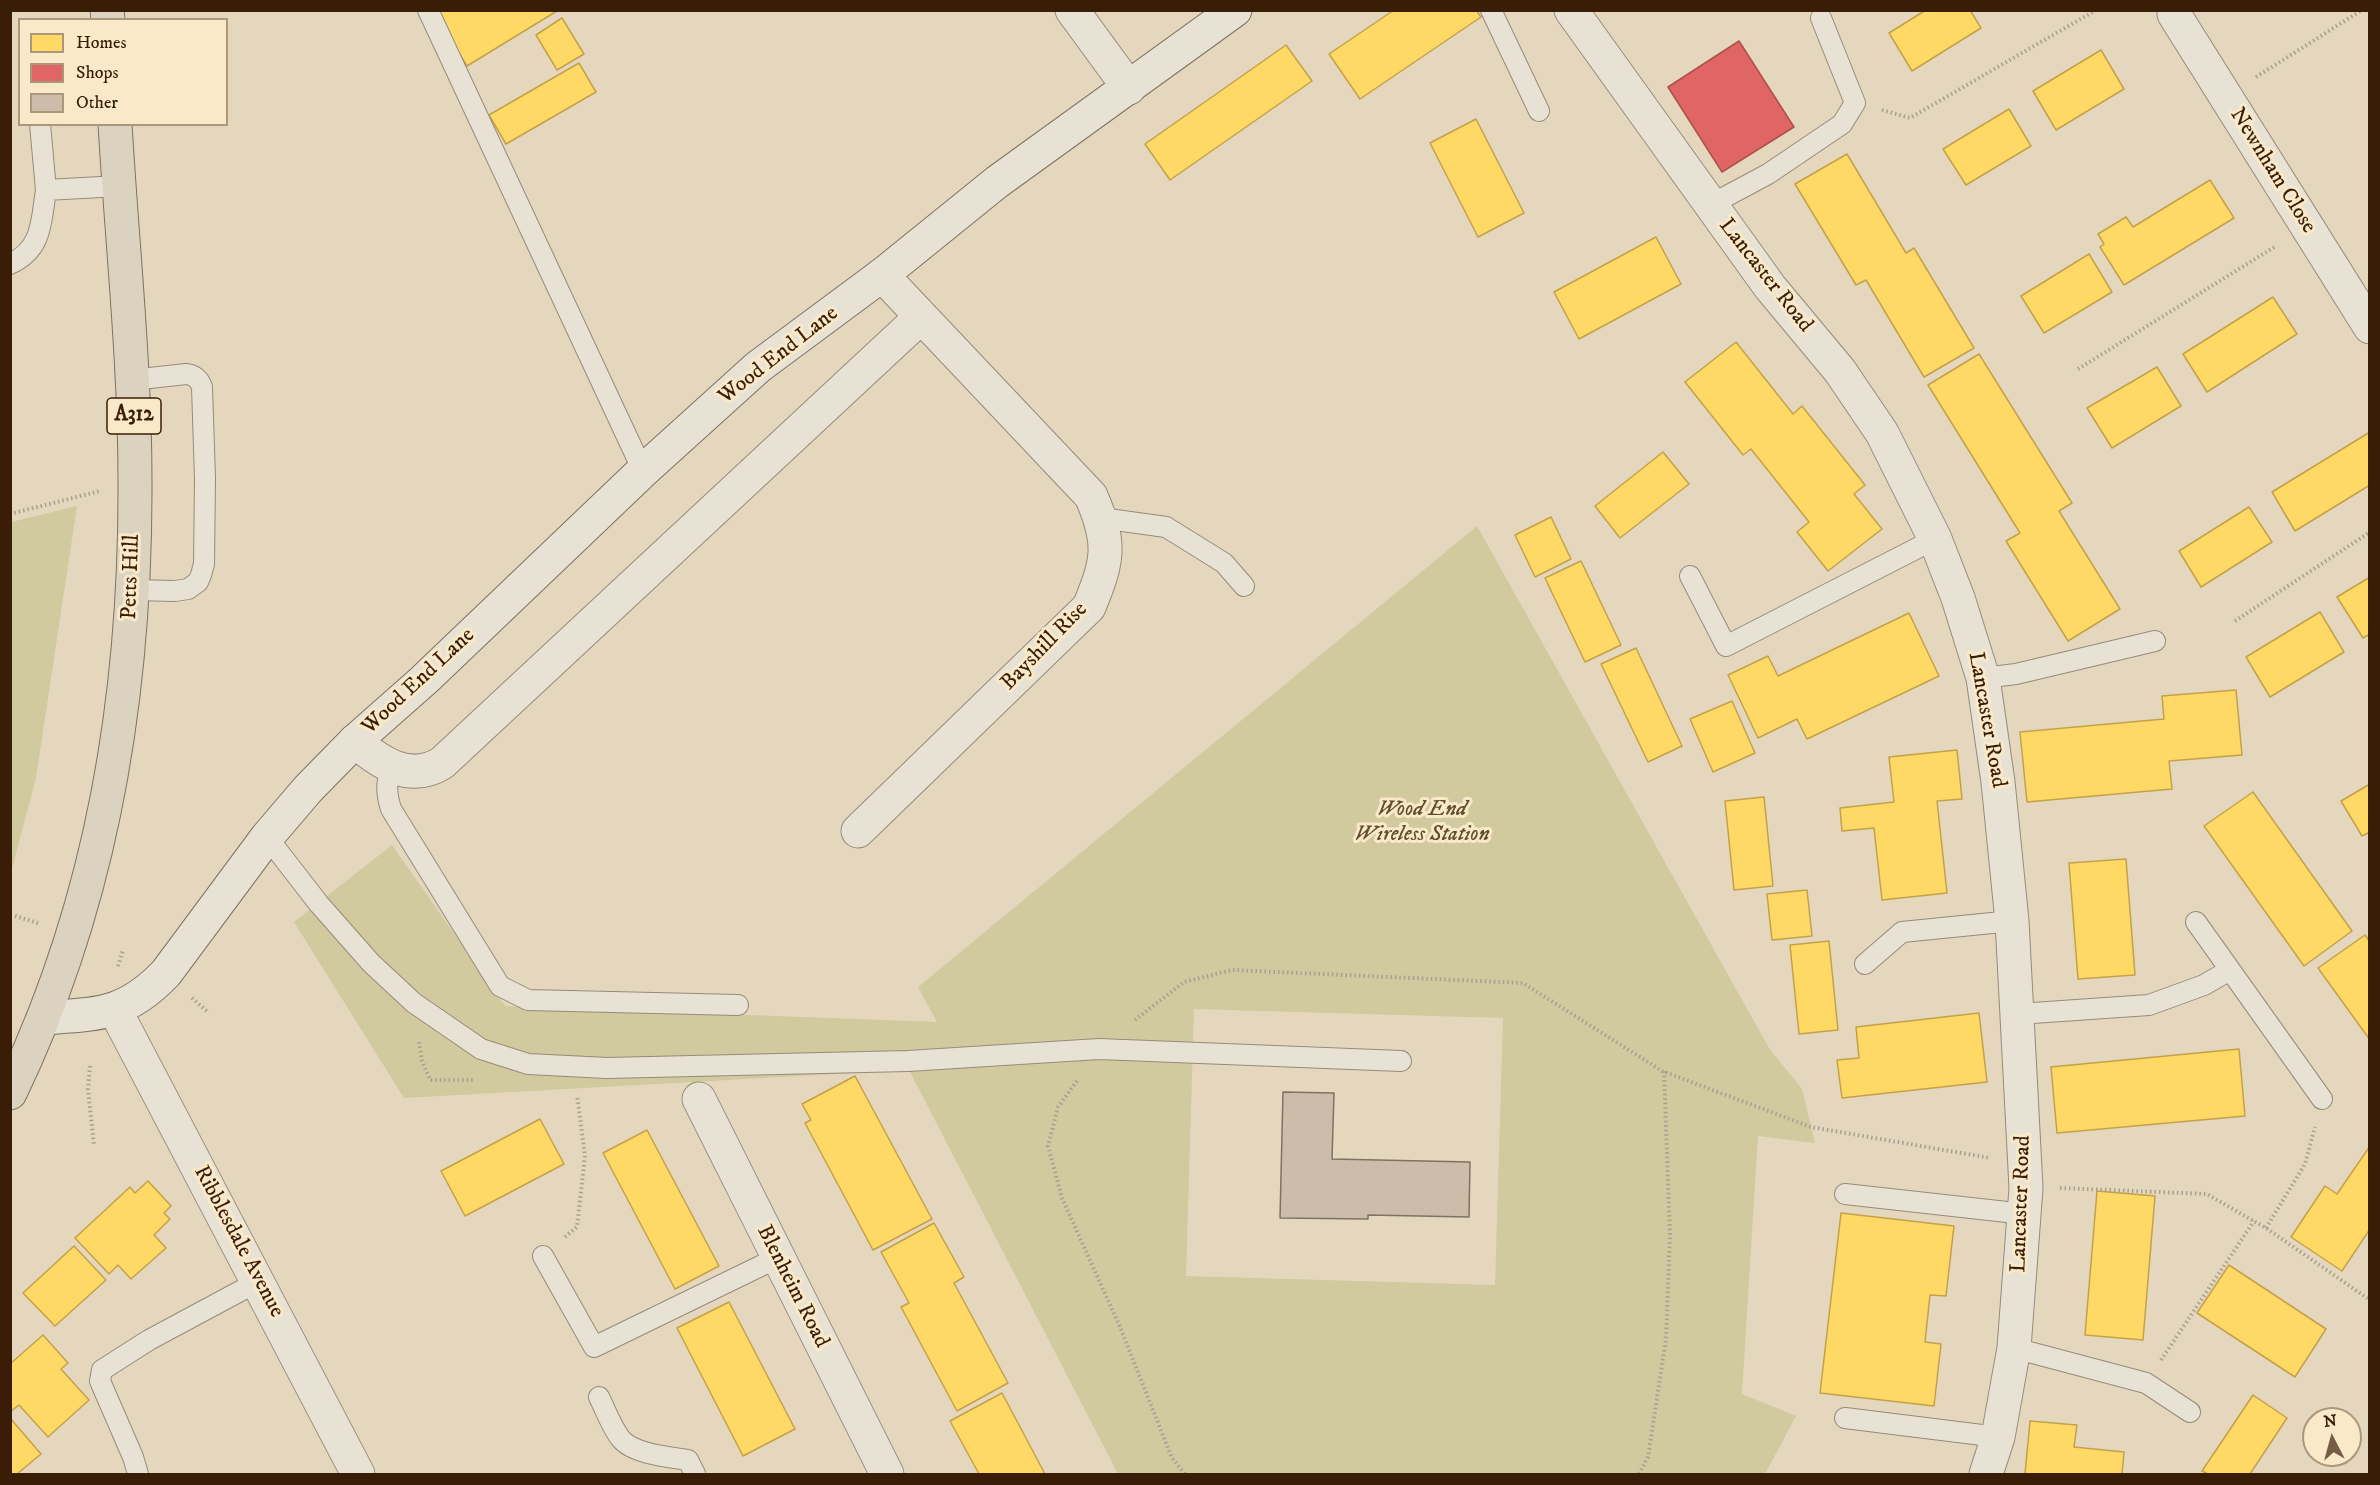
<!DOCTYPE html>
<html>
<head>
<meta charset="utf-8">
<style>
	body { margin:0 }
	#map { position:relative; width:2380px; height:1485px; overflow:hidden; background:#e5d7bd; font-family:"IM FELL DW Pica",serif }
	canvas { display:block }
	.frame { position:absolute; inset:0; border:12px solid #3a1d06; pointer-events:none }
	.legend { position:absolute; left:18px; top:18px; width:210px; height:108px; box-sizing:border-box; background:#f9e9c9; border:2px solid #ad977b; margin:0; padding:8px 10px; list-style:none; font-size:18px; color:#3a1d06 }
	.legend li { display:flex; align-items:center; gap:12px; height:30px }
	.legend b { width:30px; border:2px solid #ad977b }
	.north { position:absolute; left:2302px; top:1407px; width:60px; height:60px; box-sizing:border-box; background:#f9e9c9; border:2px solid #ad977b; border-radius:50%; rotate:354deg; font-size:16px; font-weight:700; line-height:24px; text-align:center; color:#3a1d06 }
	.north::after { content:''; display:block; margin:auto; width:21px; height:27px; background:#765e46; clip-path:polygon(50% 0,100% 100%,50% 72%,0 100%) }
</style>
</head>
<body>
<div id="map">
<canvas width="2380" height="1485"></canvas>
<div class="frame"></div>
<ul class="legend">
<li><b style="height:16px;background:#ffd966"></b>Homes</li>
<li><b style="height:16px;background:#e06666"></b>Shops</li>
<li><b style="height:16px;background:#cebcaa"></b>Other</li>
</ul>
<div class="north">N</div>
</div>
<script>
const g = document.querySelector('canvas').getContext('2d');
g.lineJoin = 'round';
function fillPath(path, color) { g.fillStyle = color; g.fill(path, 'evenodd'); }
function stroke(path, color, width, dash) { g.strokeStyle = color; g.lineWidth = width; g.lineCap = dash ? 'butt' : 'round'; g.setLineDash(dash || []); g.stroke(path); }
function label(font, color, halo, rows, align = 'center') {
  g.font = font + ' "IM FELL DW Pica",serif'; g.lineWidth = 6; g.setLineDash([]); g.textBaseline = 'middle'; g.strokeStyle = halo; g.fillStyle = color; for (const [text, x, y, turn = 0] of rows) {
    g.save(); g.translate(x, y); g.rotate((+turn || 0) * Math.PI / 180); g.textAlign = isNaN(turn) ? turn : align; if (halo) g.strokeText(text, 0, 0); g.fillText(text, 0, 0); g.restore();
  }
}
fillPath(new Path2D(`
	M77 506 36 778 11 872V522Z
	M1477 526 1769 1048 1802 1089 1815 1143 1758 1136 1742 1394 1796 1416 1765 1474H1118L909 1070 404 1098 294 922 392 845 505 1006 937 1022 918 987ZM1194 1009 1503 1018 1495 1285 1186 1276Z`), '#d1ca9f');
const homes = new Path2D(`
	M441 10 557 11 467 66 435 14Z
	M1394 10H1476L1481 17 1360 99 1329 54Z
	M1926 10H1970L1981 28 1912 71 1889 33Z
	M562 18 584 54 557 70 536 35Z
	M1286 45 1312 81 1170 180 1145 144Z
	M2101 50 2124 89 2056 130 2033 91Z
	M579 63 596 92 506 144 489 115Z
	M2009 109 2031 146 1966 185 1943 149Z
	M1476 119 1524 213 1478 237 1430 143Z
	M1847 154 1906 253 1914 248 1974 348 1924 377 1866 280 1856 285 1795 184Z
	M2210 180 2234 218 2124 285 2100 247 2104 244 2098 234 2126 217 2133 227Z
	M1656 237 1681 284 1579 339 1554 292Z
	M2089 254 2112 292 2044 333 2021 296Z
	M2273 297 2297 334 2207 392 2183 354Z
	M1736 342 1793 414 1802 406 1865 485 1854 494 1882 529 1828 571 1797 532 1809 522 1751 449 1743 455 1685 382Z
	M1979 354 2072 503 2059 511 2120 609 2068 641 2006 541 2020 533 1928 385Z
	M2157 367 2181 406 2112 448 2087 408Z
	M2370 432V485L2295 531 2272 492Z
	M1663 452 1689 484 1620 538 1595 506Z
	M2249 507 2272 542 2201 587 2179 551Z
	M1551 517 1571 559 1535 577 1515 535Z
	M1581 561 1621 645 1585 662 1545 578Z
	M2370 577V634L2363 638 2337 597Z
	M2320 612 2344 652 2270 697 2246 657Z
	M1909 613 1939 676 1807 739 1797 719 1758 738 1728 675 1768 656 1778 676Z
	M1636 648 1682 746 1648 762 1601 664Z
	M2236 690 2242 755 2169 761 2172 789 2027 802 2020 732 2164 719 2162 696Z
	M1732 701 1755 753 1713 772 1690 719Z
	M1957 750 1962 799 1937 801 1947 893 1882 900 1874 828 1842 831 1840 808 1894 802 1889 757Z
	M2370 784V832L2362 836 2341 801Z
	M2253 792 2352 931 2304 966 2204 826Z
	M1764 797 1773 886 1734 890 1725 801Z
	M2126 859 2135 975 2078 979 2069 863Z
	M1807 890 1812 936 1772 940 1767 894Z
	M2365 935 2370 942V1040L2318 968Z
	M1829 941 1838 1030 1799 1034 1790 945Z
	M1979 1013 1987 1082 1842 1098 1837 1060 1859 1058 1856 1027Z
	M2239 1049 2245 1116 2057 1133 2051 1067Z
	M855 1076 932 1219 873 1250 805 1123 811 1120 802 1104Z
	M540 1119 564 1164 465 1216 441 1171Z
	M647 1130 719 1266 675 1289 603 1153Z
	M2370 1146V1229L2342 1271 2291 1237 2325 1186 2337 1194Z
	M148 1181 171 1206 164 1213 170 1219 154 1235 166 1248 131 1279 118 1265 109 1274 75 1238 130 1187 135 1193Z
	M2097 1191 2155 1196 2143 1340 2085 1335Z
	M1841 1213 1954 1226 1946 1296 1930 1295 1925 1342 1941 1344 1934 1406 1820 1393Z
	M934 1223 964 1277 954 1283 1008 1383 957 1411 901 1307 909 1303 881 1252Z
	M74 1246 106 1280 55 1326 23 1293Z
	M2229 1265 2326 1329 2295 1377 2197 1313Z
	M729 1302 795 1429 743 1456 677 1328Z
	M43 1335 68 1363 61 1369 89 1400 48 1437 19 1405 10 1412V1364Z
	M1002 1393 1045 1474H979L950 1421Z
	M2253 1395 2287 1418 2250 1474H2208L2202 1471Z
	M10 1418 41 1454 17 1474H10Z
	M2030 1421 2077 1425 2074 1447 2124 1452 2122 1474H2025Z`);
fillPath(homes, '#ffd966');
stroke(homes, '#c4a149', 1.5);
const shops = new Path2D(`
	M1739 41 1794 127 1722 172 1668 87Z`);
fillPath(shops, '#e06666');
stroke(shops, '#ae5049', 1.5);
const building = new Path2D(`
	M1283 1092 1334 1093 1332 1159 1470 1162 1469 1217 1368 1215V1219L1280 1218Z`);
fillPath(building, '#cebcaa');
stroke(building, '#7e7262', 1.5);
const lane = new Path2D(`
	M428 10 643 471
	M1491 10 1539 111
	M40 124 46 190 119 186
	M1710 205 1768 174 1842 124 1855 103 1821 18
	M10 264C43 249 41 221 46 190
	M132 380 186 374C195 375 199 379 202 387L205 479 204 564 201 575 198 582 188 589 175 591 133 590
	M1101 518 1166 527 1224 563 1244 586
	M1690 576 1726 646 1935 539
	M1983 678 2016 674 2155 641
	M391 767C386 783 386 793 391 809L500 986 528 1000 738 1005
	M267 837 319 904 371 963 414 1003 481 1049 528 1064 607 1068 908 1061 1099 1049 1401 1061
	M2196 922 2322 1099
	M1865 964 1902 932 2012 921
	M2018 1014 2149 1005 2204 985 2230 970
	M1845 1194 2025 1214
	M543 1256 594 1347 777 1258
	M2014 1348 2146 1383 2190 1412
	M599 1397C606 1411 612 1428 621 1439 633 1454 670 1457 688 1460L695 1474
	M1845 1418 1998 1437
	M138 1474 133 1457 100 1381 102 1370 149 1340 259 1281`);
const street = new Path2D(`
	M1072 10 1129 88
	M1571 10 1770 287 1840 371 1882 433 1935 539 1958 598 1983 678 1998 782 2012 921 2026 1188 2014 1348 1998 1437 1986 1474
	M2174 14 2370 327
	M355 741C380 763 410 783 442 763L921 317
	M858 831 1089 607C1108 561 1112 544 1091 496L882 275
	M115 1010 358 1474
	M699 1099 887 1474`);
const secondary = new Path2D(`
	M44 1018C99 1014 126 1015 166 973L267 837 308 789 355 741 424 680 643 471 758 367 882 275 997 182 1235 10`);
const primary = new Path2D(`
	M107 10 108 20
	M10 1093C103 901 136 693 135 481 135 362 122 243 115 124`);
stroke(lane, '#968b7a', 22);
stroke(street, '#968b7a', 35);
stroke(secondary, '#7e7262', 35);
stroke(primary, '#7e7262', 35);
stroke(new Path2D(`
	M2256 77 2362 10
	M1882 110 1910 118 2096 10
	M2078 369 2276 246
	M10 514 100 491
	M2235 621 2370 532
	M15 916 38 923
	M118 966 123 950
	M192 998 209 1013
	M1135 1020 1184 982 1232 970 1523 983 1662 1071 1811 1127 1990 1158
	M419 1042 422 1061 430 1080H473
	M90 1066 88 1089 94 1146
	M1077 1081 1058 1107 1048 1146 1062 1198 1120 1327 1172 1458 1185 1474
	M2060 1188 2207 1194 2266 1228 2370 1300
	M2266 1228 2305 1164 2315 1127
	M565 1237 577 1227 585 1156 577 1095
	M2161 1360 2254 1221
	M1639 1474 1648 1457 1666 1339 1670 1236 1664 1071`), '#a89f92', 4, [1.5, 3]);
stroke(lane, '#e8e2d5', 20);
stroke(street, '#e8e2d5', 33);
stroke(secondary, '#e8e2d5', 33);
stroke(primary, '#dcd2c0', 33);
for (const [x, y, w] of [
	[134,416,54]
]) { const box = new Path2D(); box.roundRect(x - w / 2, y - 18, w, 36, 4.5); g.fillStyle = '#f9e9c9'; g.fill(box); stroke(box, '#3a1d06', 1.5); }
label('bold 21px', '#3a1d06', null, [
	["A312",134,416]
]);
label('22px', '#3a1d06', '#f9e9c9', [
	["Newnham Close",2272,171,58],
	["Lancaster Road",1765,276,52],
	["Wood End Lane",779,356,-38],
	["Petts Hill",132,577,-88],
	["Bayshill Rise",1045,647,-46],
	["Wood End Lane",419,682,-43],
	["Lancaster Road",1986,720,80],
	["Lancaster Road",2022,1204,-88],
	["Ribblesdale Avenue",238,1242,62],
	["Blenheim Road",792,1287,63]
]);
label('italic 22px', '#624e2c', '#f9e9c9', [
	["Wood End",1422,810],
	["Wireless Station",1422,835]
]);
</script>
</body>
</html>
